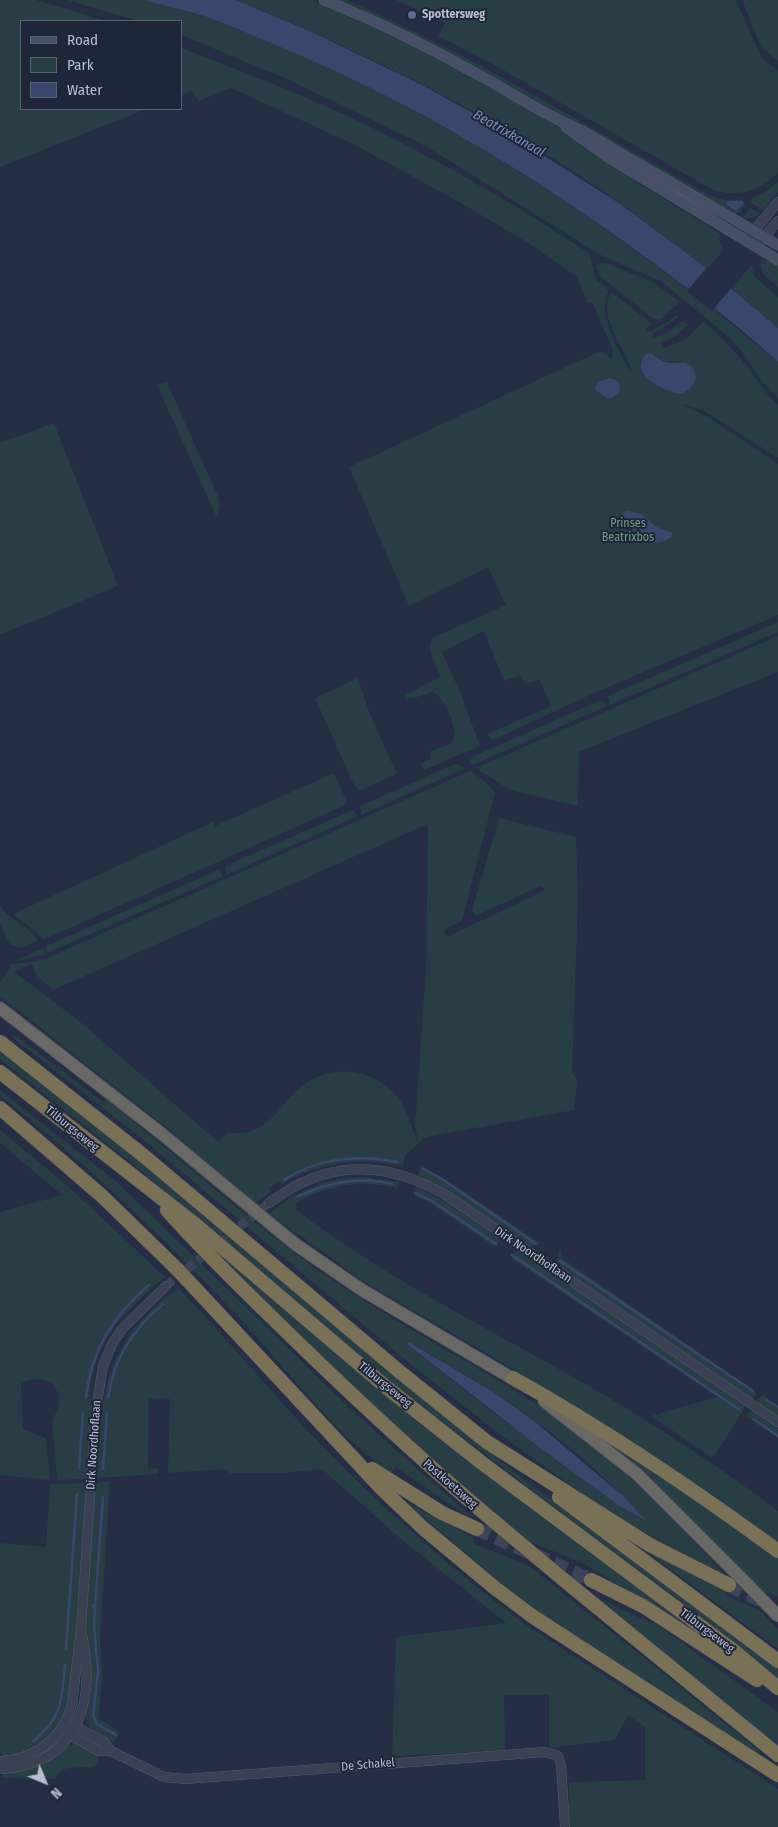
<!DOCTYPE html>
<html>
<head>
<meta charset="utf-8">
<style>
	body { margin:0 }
	#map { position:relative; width:778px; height:1827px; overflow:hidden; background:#252e44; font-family:"Fira Sans Condensed",sans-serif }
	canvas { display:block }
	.legend { position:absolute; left:20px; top:20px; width:162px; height:90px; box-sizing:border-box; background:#1e2639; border:1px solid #5b6274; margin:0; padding:6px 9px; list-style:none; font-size:15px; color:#b7bdcd }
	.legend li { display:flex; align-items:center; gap:10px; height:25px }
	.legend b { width:25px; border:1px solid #5b6274 }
	.north { position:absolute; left:20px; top:1757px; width:50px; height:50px; -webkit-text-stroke:4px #1e2639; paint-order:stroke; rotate:135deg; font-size:14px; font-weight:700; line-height:20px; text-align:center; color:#b7bdcd }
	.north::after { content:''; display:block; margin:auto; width:18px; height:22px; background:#b7bdcd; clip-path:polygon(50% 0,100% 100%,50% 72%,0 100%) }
</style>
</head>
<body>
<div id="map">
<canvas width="778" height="1827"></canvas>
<ul class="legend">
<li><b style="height:6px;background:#474f67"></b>Road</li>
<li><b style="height:14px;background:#273e45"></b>Park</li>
<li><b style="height:14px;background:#37486c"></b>Water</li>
</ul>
<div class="north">N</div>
</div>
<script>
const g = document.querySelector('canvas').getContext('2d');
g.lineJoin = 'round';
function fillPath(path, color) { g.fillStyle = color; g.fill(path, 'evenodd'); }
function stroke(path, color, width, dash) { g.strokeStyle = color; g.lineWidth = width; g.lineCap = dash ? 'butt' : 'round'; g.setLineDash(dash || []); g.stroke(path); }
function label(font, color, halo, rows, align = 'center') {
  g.font = font + ' "Fira Sans Condensed",sans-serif'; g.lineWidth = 4; g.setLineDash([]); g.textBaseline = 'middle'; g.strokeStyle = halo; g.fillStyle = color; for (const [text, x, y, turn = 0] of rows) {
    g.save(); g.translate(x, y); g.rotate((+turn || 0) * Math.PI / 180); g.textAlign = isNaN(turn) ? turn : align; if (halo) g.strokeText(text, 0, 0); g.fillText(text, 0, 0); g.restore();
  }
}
fillPath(new Path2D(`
	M0 0H36L107 21H21V109H147L0 167Z
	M67 0H145L210 18 316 61 378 91 469 140 567 202 686 287 778 362V398L760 379 744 354 730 338 661 281 604 257 424 145 289 80 181 35V21H139Z
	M236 0H312L422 50 528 108 564 130 640 184 721 234 719 241 724 249 708 269C679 248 650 225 620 203 503 120 369 54 236 0Z
	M336 0H347C472 56 590 127 709 195L725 200H743L745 205 736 215 479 69ZM727 201H742L736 211 726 206Z
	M396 0H736L762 59 778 70V173C759 192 737 198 711 189L498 67 438 36 445 23Z
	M742 0H778V61L761 47Z
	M181 48C247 73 314 99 377 130 450 167 522 208 590 254L595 279 609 290C597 317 617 345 628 369L632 372C627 348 596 318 611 292L650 322 651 325 646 329 649 332 668 322 676 315 678 318 652 334 654 338 668 332 682 321 688 325 674 337 661 343 663 348 685 340 703 322C714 331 725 340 734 351 751 369 759 387 778 405V458L703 410 681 404 709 418 778 464V615L592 694 493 740 490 739 487 734 551 706 540 680 525 684 521 675 504 681 484 631 442 652 461 694 480 746 424 770 421 764 430 759 431 751C437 747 448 748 452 742 460 732 444 695 432 692L414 698H407L405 695 440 677 429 648 432 638 506 605 488 567 409 606 349 467 596 353 602 352 612 359 613 350 592 302 588 303 577 277 530 244 459 202 355 145 231 88 199 101 191 91 181 96ZM653 354 665 362 681 361 677 394 665 389 642 373 641 369Z
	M778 182V192L763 210 751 203 752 198 764 193Z
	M750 208 760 214 752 218H742Z
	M760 260 778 263V287L763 274Z
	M603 262 653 282 680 302 661 319H654L601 277 596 267 599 263Z
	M752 265 754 276 778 297V328L731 288Z
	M167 382 217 494 220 505 217 518 157 385Z
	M54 423 118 586 0 635V443Z
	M778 622V632L610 705 608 696Z
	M778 636V672L579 752 578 806 510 790 476 768Z
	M358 678 369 712 397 774 359 791 354 785 315 698Z
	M601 700 607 706 473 765 470 762 472 757Z
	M455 764 466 768 361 815 360 806Z
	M470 771 486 782 495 793 462 921 444 930 447 937 545 890 542 885 478 915 474 914 472 910 499 818 576 837 578 900 572 1072 577 1080 574 1110 426 1137 405 1155 402 1169 401 1166C359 1156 318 1163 281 1184L279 1181 269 1188 271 1191 256 1203 167 1128 0 996V982L7 974 11 964 32 962 47 958ZM428 824 426 969 415 1126 418 1141C411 1129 409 1114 401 1102 380 1069 332 1061 301 1087 287 1098 276 1118 260 1127 249 1134 240 1133 227 1133L218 1142 84 1025 15 972 32 964 35 974 53 990Z
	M334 773 346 800 343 806 43 940 37 933 13 914 213 822 215 826Z
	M353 810 358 816 226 875 225 866Z
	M218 870 223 876 47 953 44 947Z
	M0 905C9 921 29 925 38 941L22 948 10 945 0 923Z
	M43 948 46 954 12 962Z
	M14 1034 103 1102 106 1099C189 1165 267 1239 357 1296 431 1344 511 1382 581 1436 634 1476 680 1526 725 1575L612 1515 502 1436 409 1363 151 1146 12 1037ZM408 1342C425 1350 441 1361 458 1371 526 1411 594 1459 643 1521L495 1414 407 1344Z
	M0 1052C137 1152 262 1267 393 1375 517 1478 649 1571 778 1668V1679L391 1382 134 1165 0 1059Z
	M0 1090 117 1182 358 1416 473 1518 459 1511 396 1467 391 1473C330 1430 284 1365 233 1311 160 1235 83 1160 0 1096Z
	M0 1130 69 1187 165 1277C124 1311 93 1341 89 1398L91 1399 87 1479 57 1480 52 1420C60 1408 61 1397 54 1385 46 1378 28 1378 21 1384L23 1429 46 1438 50 1480 0 1475V1212L62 1195 0 1143Z
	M421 1166 450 1182 541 1244 528 1247 435 1184 418 1175Z
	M363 1177 396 1182 400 1180 397 1189C365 1178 326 1186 297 1202L295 1209C375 1270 462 1315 550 1364 629 1408 706 1456 778 1511V1545L708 1491 685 1478 541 1385 366 1283 270 1214C295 1190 329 1178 363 1177Z
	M416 1186 442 1200 501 1239 495 1247 430 1203 413 1195Z
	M560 1247 562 1258 756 1392 754 1398 751 1399 563 1271 557 1260Z
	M517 1250 746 1406 715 1455 711 1457 651 1416 717 1397 511 1258Z
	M227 1262 381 1392 695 1632 581 1562 527 1541 370 1403 225 1264Z
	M178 1288C229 1340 275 1397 326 1450 388 1513 455 1572 526 1625L778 1789V1827H569V1782L645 1780V1727L628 1715 615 1740 549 1748V1695H504L505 1751 392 1756 396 1637 506 1623 402 1540 322 1469 282 1473H229L228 1469 168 1473 170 1399 149 1398 148 1468 159 1469 158 1474 98 1478 96 1476C103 1389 102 1345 178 1288Z
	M763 1395 778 1406V1417L758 1403 757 1400Z
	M753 1410 778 1427V1437L746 1416Z
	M588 1426 778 1558V1596L763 1592Z
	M110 1481 100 1640 102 1674 99 1718 119 1732 114 1743 92 1731 85 1715 89 1665 85 1621 95 1485 99 1482Z
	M86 1483 71 1699 61 1726 34 1750 3 1758 0 1749V1543L46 1547 50 1484Z
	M406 1502 473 1537 475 1544 528 1565 760 1751 758 1753 534 1611Z
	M620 1532 724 1588 725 1595 760 1611 778 1629V1649Z
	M590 1594 660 1627 778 1712V1748Z
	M77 1744 98 1754 99 1761 95 1766C82 1770 60 1762 56 1779L1 1778 4 1771 37 1766 68 1746Z`), '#273e45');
fillPath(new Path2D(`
	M145 0H236L314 33 422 85 498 127 619 203 708 269 778 328V362C737 324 691 290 645 257 529 172 406 98 273 44 252 35 231 26 210 18 189 11 166 7 145 0Z
	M727 201H742L744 203 736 211 726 205Z
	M650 353C655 355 660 360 665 362 679 365 691 356 696 376 695 386 687 393 677 394 664 389 635 378 642 361 643 356 645 354 650 353Z
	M609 378 616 380 620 386 619 392 612 398H607L594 389 598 382Z
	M626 510 641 514 655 526 672 533V536C654 553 635 532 622 520V514Z
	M409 1342 493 1392 533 1420 623 1496 646 1521 618 1505 535 1444 407 1344Z`), '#37486c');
fillPath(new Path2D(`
	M708 266 733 286 712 311 687 291Z`), '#252e44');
stroke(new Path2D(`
	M423 1169 442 1179 536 1244
	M284 1180C317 1158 359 1154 397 1162
	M415 1193 432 1201 496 1244
	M297 1197C328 1182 360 1176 393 1184
	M512 1255 740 1410
	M560 1261 753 1391
	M86 1397C91 1351 113 1315 149 1285
	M108 1398C114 1357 133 1330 163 1304
	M766 1400 778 1407
	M753 1419 778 1436
	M79 1468 83 1413
	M103 1469 107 1413
	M93 1606H95L103 1497
	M95 1606 94 1626 98 1671 93 1716 97 1724 116 1735
	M66 1649 77 1495
	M33 1741C62 1719 62 1699 65 1665`), '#37486c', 2.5);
stroke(new Path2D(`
	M166 1286 269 1203`), '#3b4359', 9, [9, 4.5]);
stroke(new Path2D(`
	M477 1529 591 1580
	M729 1585 764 1602`), '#3b4359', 14, [14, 7]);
const tertiary = new Path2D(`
	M746 240 778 202
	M756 246 778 221
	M269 1203C326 1160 383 1159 444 1194L778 1422
	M65 1726 71 1736 99 1751H111L164 1777 186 1779 545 1752 558 1756 561 1765 565 1827
	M72 1726 77 1727 104 1742 111 1751
	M0 1761C36 1759 62 1739 72 1705L81 1628 96 1409 103 1366 112 1344 122 1329 166 1286
	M0 1769C80 1765 97 1699 81 1631`);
const secondary = new Path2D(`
	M324 0C376 21 427 46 475 73 511 92 545 116 582 131L778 245
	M566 127 608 157 778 260`);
const trunk = new Path2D(`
	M0 1008 162 1134 295 1244 362 1290 520 1383
	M544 1401 637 1474 749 1586`);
const motorway = new Path2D(`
	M0 1042 144 1156 400 1372 487 1442 650 1545 729 1585
	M0 1072 196 1225 386 1387 482 1463 734 1651 778 1688
	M0 1108 102 1196 178 1270 382 1489 423 1528 495 1588 532 1616 778 1775
	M167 1210C207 1255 250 1296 292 1337 363 1406 434 1472 509 1534
	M513 1378C606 1430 692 1488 778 1551
	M372 1469 442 1513 477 1529
	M559 1497 778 1661
	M564 1580 778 1755
	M591 1580 643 1606 757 1680`);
stroke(tertiary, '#52596b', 10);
stroke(secondary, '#52596b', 11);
stroke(trunk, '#41495b', 14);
stroke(motorway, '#41495b', 15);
stroke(tertiary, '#394153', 9);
stroke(secondary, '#474f67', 10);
stroke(trunk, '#696864', 12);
stroke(motorway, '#7a7056', 14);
const trunkBridge = new Path2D(`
	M749 1586 778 1616`);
const motorwayBridge = new Path2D(`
	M509 1534 564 1580`);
stroke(trunkBridge, '#41495b', 14, []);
stroke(motorwayBridge, '#41495b', 15, []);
stroke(trunkBridge, '#696864', 12);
stroke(motorwayBridge, '#7a7056', 14);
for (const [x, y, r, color] of [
	[412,15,5,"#5c6f8a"]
]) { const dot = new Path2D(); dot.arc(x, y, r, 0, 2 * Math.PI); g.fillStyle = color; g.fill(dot); stroke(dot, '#1e2639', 2); }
label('bold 12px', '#b7bdcd', '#1e2639', [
	["Spottersweg",422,15]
], 'left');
label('12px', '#6ca07e', '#1e2639', [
	["Prinses",628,524],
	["Beatrixbos",628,538]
]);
label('12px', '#b7bdcd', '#1e2639', [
	["Tilburgseweg",72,1129,39],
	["Dirk Noordhoflaan",533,1255,34],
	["Tilburgseweg",385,1385,39],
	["Dirk Noordhoflaan",94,1445,-86],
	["Postkoetsweg",450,1484,41],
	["Tilburgseweg",707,1631,37],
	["De Schakel",368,1765,-5]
]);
label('italic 14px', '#7c8eb6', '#1e2639', [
	["Beatrixkanaal",509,134,30]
]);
</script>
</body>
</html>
